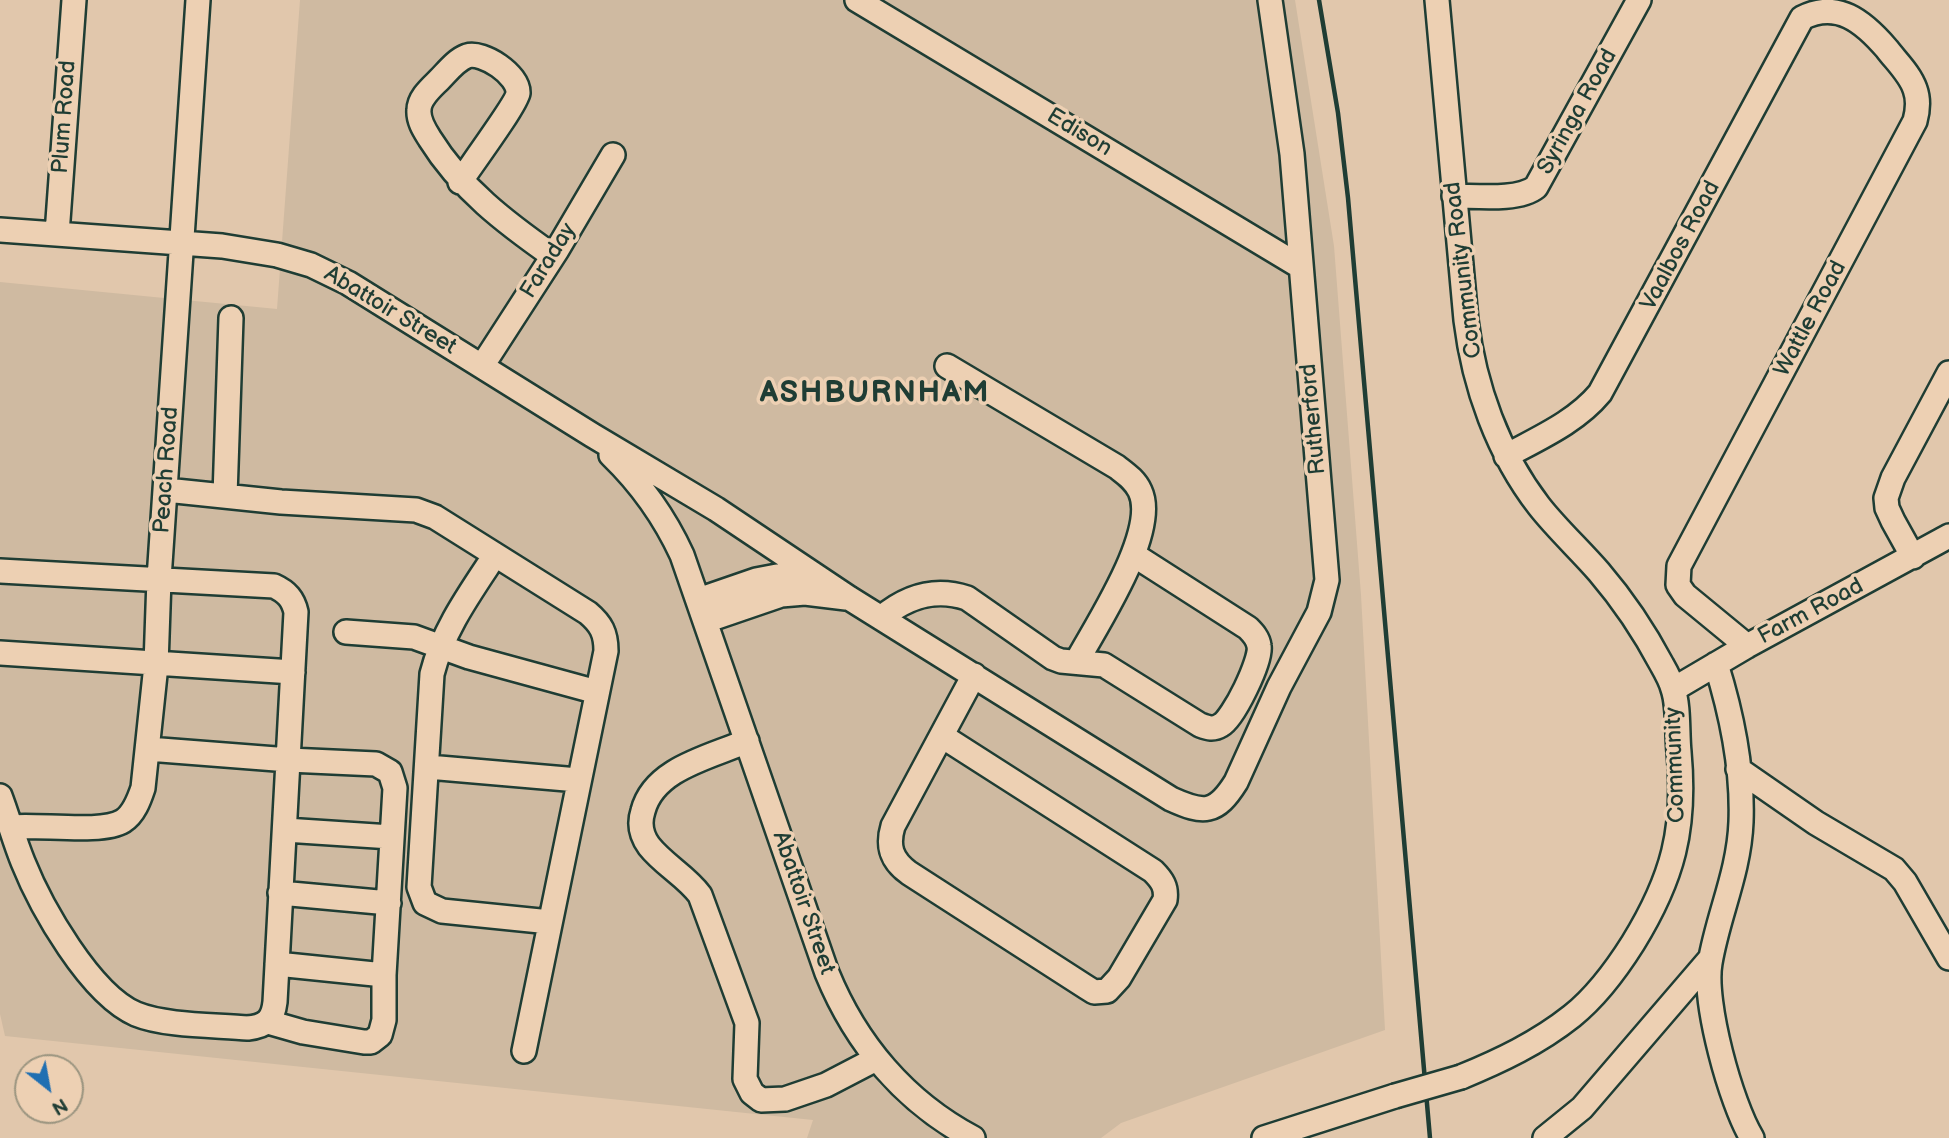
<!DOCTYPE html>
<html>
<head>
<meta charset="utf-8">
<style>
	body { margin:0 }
	#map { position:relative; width:1949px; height:1138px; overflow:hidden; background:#e1c7ac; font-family:"Balsamiq Sans",sans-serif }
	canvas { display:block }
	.north { position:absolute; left:14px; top:1054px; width:70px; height:70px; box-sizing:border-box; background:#edd0b3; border:2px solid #9b9580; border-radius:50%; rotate:149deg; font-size:19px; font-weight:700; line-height:28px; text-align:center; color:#1f3d34 }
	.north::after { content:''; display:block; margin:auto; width:24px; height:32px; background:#1f6fb2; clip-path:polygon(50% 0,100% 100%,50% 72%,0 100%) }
</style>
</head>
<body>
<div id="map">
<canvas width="1949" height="1138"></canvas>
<div class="north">N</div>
</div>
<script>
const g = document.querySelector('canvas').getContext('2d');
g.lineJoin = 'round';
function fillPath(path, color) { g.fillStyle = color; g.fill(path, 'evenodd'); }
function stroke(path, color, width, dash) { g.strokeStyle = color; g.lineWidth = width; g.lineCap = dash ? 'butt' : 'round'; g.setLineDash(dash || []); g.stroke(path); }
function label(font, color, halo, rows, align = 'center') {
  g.font = font + ' "Balsamiq Sans",sans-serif'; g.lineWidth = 7; g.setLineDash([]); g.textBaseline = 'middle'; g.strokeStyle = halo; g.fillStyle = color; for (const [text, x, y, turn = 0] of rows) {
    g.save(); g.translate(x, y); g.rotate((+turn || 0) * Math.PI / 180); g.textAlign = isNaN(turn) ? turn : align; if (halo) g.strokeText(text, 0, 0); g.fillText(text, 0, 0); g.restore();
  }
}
fillPath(new Path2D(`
	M300 0H1295L1334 246 1361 595 1385 1030 1121 1123 1101 1138H807L813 1120 5 1036 0 1014V282L277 309Z`), '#cfbaa1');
const minor = new Path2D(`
	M857 0 1301 267
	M1437 0 1466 320C1474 386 1498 453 1539 506 1557 529 1580 550 1599 572 1623 600 1645 633 1662 665 1666 672 1671 681 1673 689 1679 706 1677 733 1679 752 1686 829 1673 878 1633 943 1616 970 1597 996 1572 1016 1538 1043 1500 1061 1461 1077
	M460 182C470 167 517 103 518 93 519 75 483 51 467 56 456 60 447 72 439 80 431 88 419 98 419 110 418 121 425 131 430 139 461 189 506 223 553 256
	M1454 196C1476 196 1519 201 1536 187L1639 0
	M0 230 222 246 277 255 311 265 348 283 592 435 716 509 849 598 1171 799C1204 814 1216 814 1236 782L1279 687 1319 612 1327 580 1292 154 1270 0
	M57 234 74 0
	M482 366 557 250 613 155
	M947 366 1117 467C1126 474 1135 480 1140 491 1159 531 1097 624 1077 661
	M611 455C642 485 664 516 682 555L827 973C856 1044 905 1102 973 1138
	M1506 456C1539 438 1576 422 1600 393L1802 18C1837 0 1863 21 1887 49 1896 61 1910 74 1915 89 1919 100 1918 110 1915 121L1679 566 1678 585 1685 595 1747 646
	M166 490 281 502 416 510 435 517 588 613C601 624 606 633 606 651L524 1051
	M225 496 231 318
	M495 555C470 593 443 630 432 674L419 887 425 903 442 911 550 922
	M1913 557 1893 521 1887 508 1886 498 1893 478 1949 373
	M0 571 274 586C287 592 293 599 296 612L275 1002C273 1020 266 1026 248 1028 216 1025 165 1026 136 1014 90 994 41 907 23 862 14 840 8 817 0 796
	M698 600 756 580 777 576 819 578
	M881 618C906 597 934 587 967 598L1053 658 1061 661 1104 665 1200 725C1208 728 1213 730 1221 725 1233 719 1262 660 1259 646 1258 638 1253 633 1248 628L1134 555
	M705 621 781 595 805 593 846 598
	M346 632 414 637 469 657 597 692
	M0 653 293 672
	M1716 664C1732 715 1743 769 1741 822 1739 873 1718 915 1710 963 1703 1002 1731 1104 1752 1138
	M1674 689 1747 646 1949 536
	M942 736 1153 871C1162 880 1167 887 1165 900L1119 978 1107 991 1094 992 1086 987 909 873C891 860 887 846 893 826L974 675
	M747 741C711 757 654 768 643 811 639 823 641 835 649 846 664 865 686 876 700 895L747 1023 745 1079 752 1093 761 1100 785 1099 826 1085 876 1059
	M148 749 289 760 376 764 390 772 395 788 384 975V1020L380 1035 371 1042H364L303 1032 268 1022
	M428 767 578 780
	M1738 769 1816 823 1894 869 1905 882 1949 958
	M11 827C39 824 102 834 123 821 134 814 139 800 143 788L156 665 159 579 198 0
	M285 830 391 837
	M280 893 389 903
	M277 964 384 975
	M1264 1138 1395 1096
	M1545 1138 1582 1108 1710 959`);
stroke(minor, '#1f3d34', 28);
stroke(minor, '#edd0b3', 23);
stroke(new Path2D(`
	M1319 0 1338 113 1348 198 1430 1138`), '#1f3d34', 4.5);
const minorBridge = new Path2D(`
	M1395 1096 1461 1077`);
stroke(minorBridge, '#1f3d34', 28, []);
stroke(minorBridge, '#edd0b3', 23);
label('23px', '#1f3d34', '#edd0b3', [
	["Syringa Road",1578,112,-61],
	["Plum Road",65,117,-86],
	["Edison",1079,133,31],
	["Vaalbos Road",1681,246,-62],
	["Faraday",549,261,-58],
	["Community Road",1464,270,-97],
	["Abattoir Street",390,311,31],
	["Wattle Road",1811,319,-62],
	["Rutherford",1314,419,-95],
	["Peach Road",167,470,-86],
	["Farm Road",1811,612,-28],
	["Community",1676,765,-92],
	["Abattoir Street",803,903,71]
]);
g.letterSpacing = '2px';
label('bold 30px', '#1f3d34', '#edd0b3', [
	["ASHBURNHAM",875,394]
]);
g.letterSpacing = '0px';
</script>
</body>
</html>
